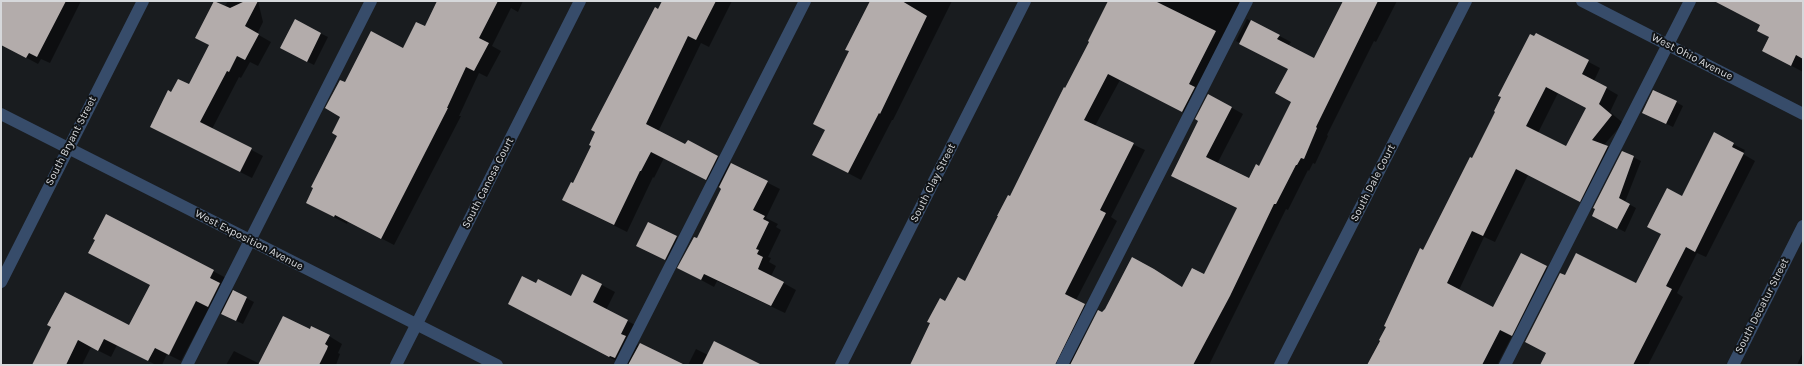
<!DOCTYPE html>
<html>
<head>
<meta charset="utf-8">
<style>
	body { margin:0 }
	#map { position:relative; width:1804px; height:366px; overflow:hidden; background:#191c1f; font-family:Karla,sans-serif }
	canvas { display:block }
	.frame { position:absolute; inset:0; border:2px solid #d6d8db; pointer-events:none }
</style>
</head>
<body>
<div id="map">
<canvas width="1804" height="366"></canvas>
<div class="frame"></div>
</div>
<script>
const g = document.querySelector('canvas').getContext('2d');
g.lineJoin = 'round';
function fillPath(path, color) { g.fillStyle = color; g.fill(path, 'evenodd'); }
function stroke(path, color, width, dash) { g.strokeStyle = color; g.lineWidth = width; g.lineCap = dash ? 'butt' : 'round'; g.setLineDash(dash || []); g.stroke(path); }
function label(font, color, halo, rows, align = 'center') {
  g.font = font + ' Karla,sans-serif'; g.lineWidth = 4; g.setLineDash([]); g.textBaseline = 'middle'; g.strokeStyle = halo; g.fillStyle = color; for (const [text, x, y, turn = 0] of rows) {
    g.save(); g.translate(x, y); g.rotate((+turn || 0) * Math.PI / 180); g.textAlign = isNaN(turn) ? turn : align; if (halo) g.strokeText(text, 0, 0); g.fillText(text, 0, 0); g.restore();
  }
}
fillPath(new Path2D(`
	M16 1H81L50 63 41 59 38 64 1 44V2Z
	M215 1 225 6 228 1H258L263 22 257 34 271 42 258 66 250 62 241 78 239 77 212 129 263 156 252 178 163 133 172 93 189 86 210 45 197 37Z
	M438 1H523L518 12 511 8 492 46 501 51 487 77 479 73 459 116H461L394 245 348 221 347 224 307 203 338 136 345 84 403 50 425 27Z
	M663 1H732L709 47 701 43 658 132 686 146 717 157 780 189 766 218 778 224 776 227 781 230 768 257 771 258 769 262 776 266 771 276 796 290 785 313 717 281 714 287 679 268 698 240 723 188 719 186 664 158 654 178 653 177 627 232 563 200 573 184Z
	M871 1H952L893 120H892L861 180 814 155 826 130 850 51Z
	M1109 1H1243L1194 118 1120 80 1095 126 1145 150 1111 217 1117 221 1076 300 1096 311 1081 342H1082L1102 314 1165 276 1183 288 1204 276 1238 209 1184 182 1200 121 1209 95 1243 114 1217 164 1249 180 1259 167 1293 102 1289 69 1236 41 1247 19 1291 42 1288 46 1314 60 1344 1H1397L1376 42 1374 41 1327 135 1328 136 1315 164 1313 163 1309 171 1308 170 1288 210 1286 209 1209 365H911L946 303 966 283 1090 41Z
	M1714 1H1803V72L1764 51 1770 37 1761 25Z
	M295 21 328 37 314 65 288 52Z
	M1536 34 1600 68 1594 81 1618 95 1610 112 1623 123 1604 145 1619 153 1592 207 1528 175 1495 242 1484 237 1459 290 1494 308 1546 267 1558 273 1523 341 1512 336 1497 365H1367L1387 327 1408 278 1407 277 1420 250 1423 251 1473 160ZM1558 93 1587 108 1566 147 1538 133Z
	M1676 102 1683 106 1673 127 1650 116Z
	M1733 144 1745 150 1743 154 1755 161 1753 165 1706 257 1697 253 1677 293 1683 297 1648 365H1541L1547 353 1565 276 1637 285 1682 197Z
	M1623 152 1641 161 1625 202 1636 208 1625 232 1600 219 1596 209Z
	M649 223 683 241 672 263 644 250Z
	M213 271 226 278 222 286 254 302 243 324 209 308 181 361 167 354 162 365H156L117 345 111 357 91 347 82 365H33L52 327 130 326Z
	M583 275 615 292 606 310 641 328 634 342 663 365 622 364 509 304 536 285 572 297Z
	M310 331 329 336 342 344 338 353 340 354 336 365H226L234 351 260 364Z
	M696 349 708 355 755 365H688Z
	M1803 352V365H1797Z`), '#0007');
fillPath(new Path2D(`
	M1 1H66L37 57 29 53 26 58 1 45Z
	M214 1 230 8 245 1H258L245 26 259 34 245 60 237 56 229 72 227 71 200 122 252 148 240 172 150 127 168 90 171 92 178 79 189 84 209 45 195 38Z
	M437 1H498L479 38 489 43 474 71 466 67 447 108H448L381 239 335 215 334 217 306 203 313 188 311 187 337 136 332 133 340 117 325 108 340 80 345 82 371 31 403 48 416 22 425 26Z
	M662 1H716L696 40 688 36 646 124 685 144 688 140 718 156 706 180 651 152 641 171H640L614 225 562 200 571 182 573 183 591 146 589 145 595 132 591 130 655 7 658 9Z
	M870 1H902L927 16 880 114 879 113 848 173 812 155 825 130 813 124 849 51 845 50Z
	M1108 1H1155L1216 31 1189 84 1195 87 1182 112 1108 74 1084 120 1134 143 1100 210 1106 213 1065 294 1085 304 1055 365H910L930 323 927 322 940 298 945 301 958 277 965 281 998 216H997L1008 195 1010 196 1058 99 1064 87 1065 88 1089 42 1088 41Z
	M1343 1H1378L1316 127 1317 128 1304 159 1301 158 1297 165H1296L1276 204H1274L1230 296 1193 365H1070L1098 310 1102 312 1105 309 1132 257 1154 269 1182 287 1192 268 1204 274 1237 208 1171 176 1198 121 1195 119 1208 94 1232 107 1206 157 1249 178 1256 164 1259 166 1291 102 1275 93 1288 69 1239 44 1251 20 1280 35 1277 39 1314 58Z
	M1714 1H1803V59L1796 55 1791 66 1762 51 1769 37 1757 31 1760 25Z
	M295 19 321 33 307 62 280 48Z
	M1536 33 1589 60 1582 74 1607 87 1599 104 1612 115 1592 140 1608 146 1580 202 1516 169 1483 236 1472 231 1447 283 1493 307 1521 253 1547 266 1512 336 1500 330 1482 365H1367L1380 341 1379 340 1386 327 1384 326 1420 248 1423 250 1470 157 1472 158 1495 112 1494 111 1501 97 1498 96 1530 34 1534 36ZM1546 87 1586 108 1566 146 1526 126Z
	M1653 90 1677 101 1666 124 1642 113Z
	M1714 132 1734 143 1732 147 1744 153 1695 252 1686 247 1666 286 1672 289 1633 365H1540L1546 353 1525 342 1560 273 1565 275 1576 253 1636 283 1661 234 1647 227 1667 188 1682 196Z
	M1622 151 1634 156 1619 198 1630 204 1617 229 1592 216 1595 209 1593 208Z
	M731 163 768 181 753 210 765 216 763 219 769 222 756 249 759 250 757 254 763 257 758 269 784 282 771 306 704 274 701 280 677 268 694 237 697 238 721 189 719 187Z
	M106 214 214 270 210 278 220 283 208 307 196 301 169 355 155 348 148 361 104 339 98 351 78 340 66 365H32L51 327 47 325 65 292 129 325 150 285 88 253 95 240 93 239Z
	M648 222 677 236 665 260 636 246Z
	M582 274 602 284 593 302 628 320 621 334 626 336 615 358 610 356 609 357 508 304 522 276 536 283 538 279 571 296Z
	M233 290 247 297 236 321 221 314Z
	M283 316 310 329 311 326 330 335 325 344 328 346 327 349 319 365H258Z
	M714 341 762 365H702Z
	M640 343 685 365H628Z`), '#b3acab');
stroke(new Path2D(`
	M1582 1 1803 114
	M1 114 497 365
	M1 282 143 1
	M187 365 371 1
	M396 365 580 1
	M620 365 805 1
	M841 365 1025 1
	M1062 365 1247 1
	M1280 365 1466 1
	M1505 365 1690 1
	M1733 365 1803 226`), '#374c6a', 12);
label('11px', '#d6d8db', '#101316', [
	["West Ohio Avenue",1692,57,27],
	["South Bryant Street",71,141,-63],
	["South Canosa Court",488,183,-63],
	["South Clay Street",933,183,-63],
	["South Dale Court",1373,183,-63],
	["West Exposition Avenue",249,240,27],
	["South Decatur Street",1762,306,-63]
]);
</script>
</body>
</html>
